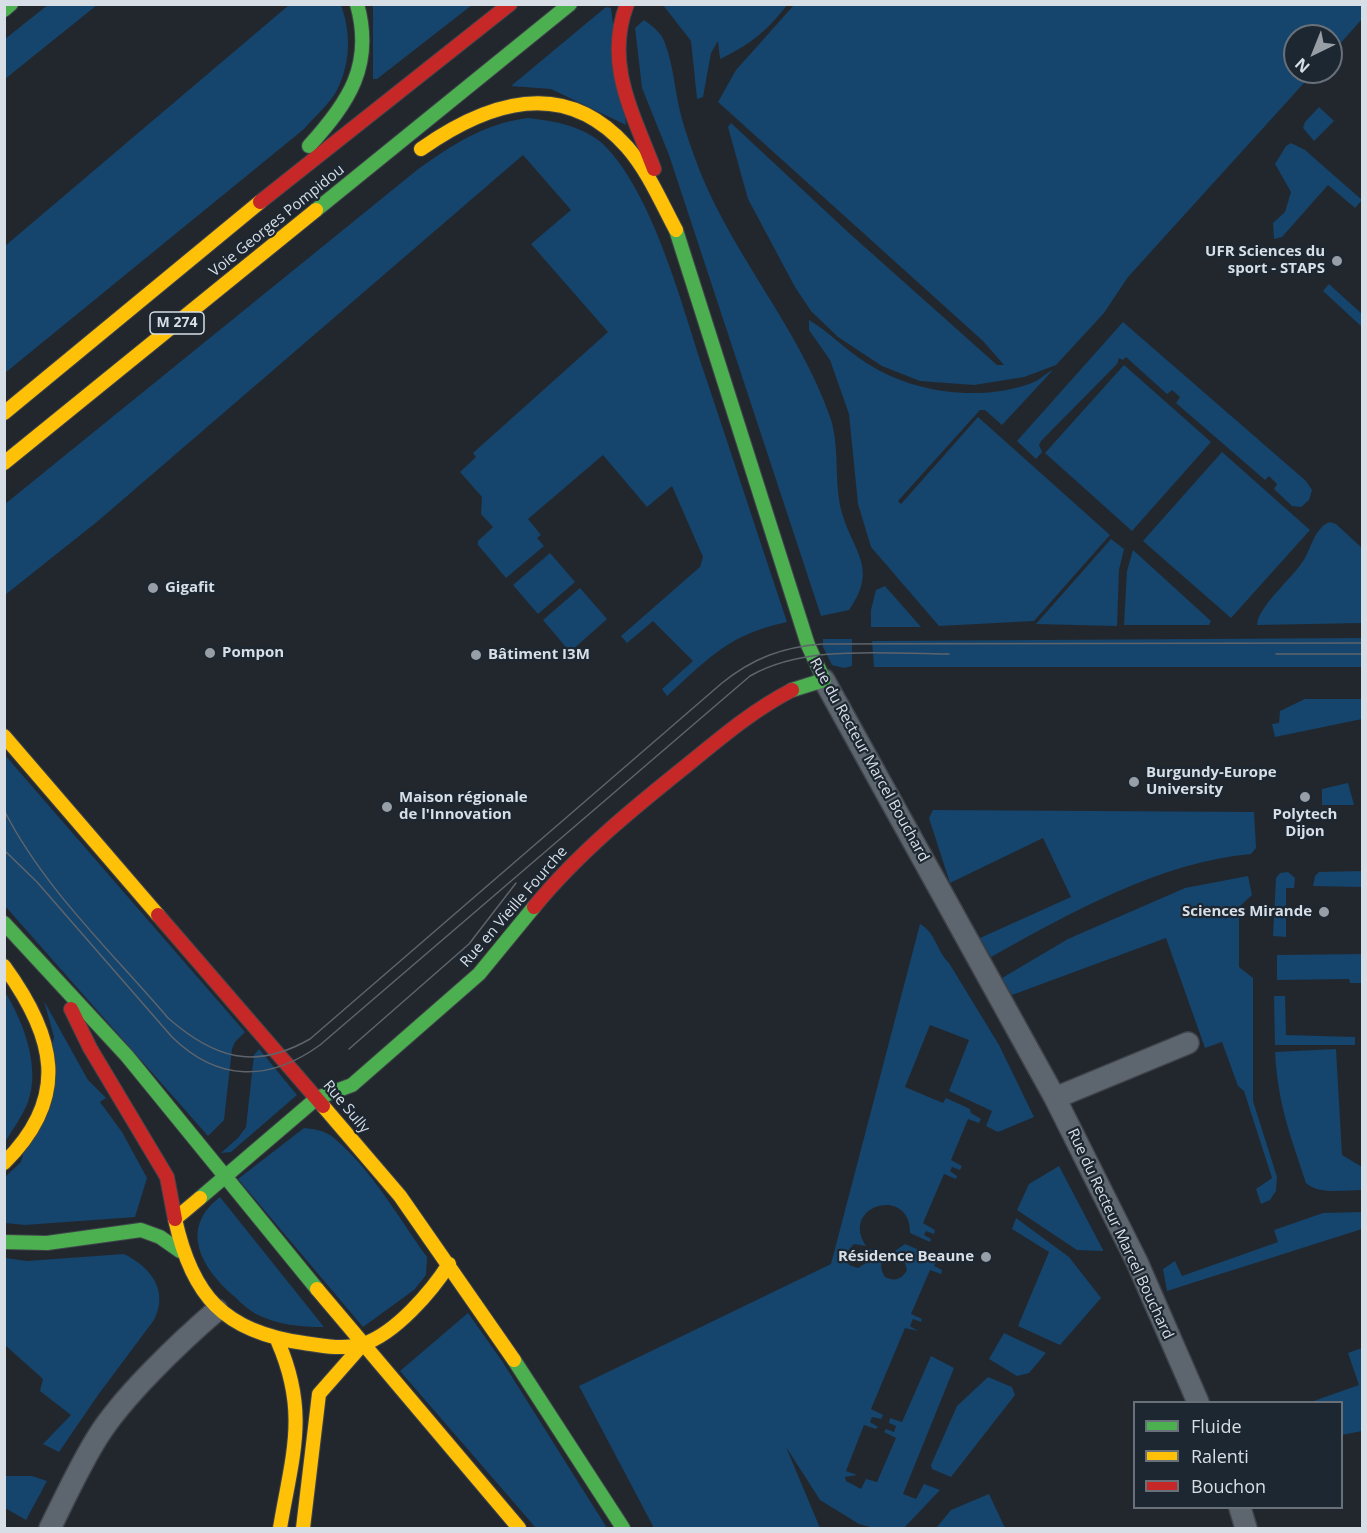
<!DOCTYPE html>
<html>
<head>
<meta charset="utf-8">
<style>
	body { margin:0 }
	#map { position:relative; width:1367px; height:1533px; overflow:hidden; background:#22272d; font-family:"Open Sans",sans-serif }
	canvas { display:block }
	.frame { position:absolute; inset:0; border:6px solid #d8dee5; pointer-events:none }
	.legend { position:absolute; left:1133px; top:1401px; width:210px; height:108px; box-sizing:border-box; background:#1d2732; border:2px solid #68707a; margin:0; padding:8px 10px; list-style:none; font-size:18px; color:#d8dee5 }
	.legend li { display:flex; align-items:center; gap:12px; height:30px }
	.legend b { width:30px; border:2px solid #68707a }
	.north { position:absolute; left:1283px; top:24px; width:60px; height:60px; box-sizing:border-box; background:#1d2732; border:2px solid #68707a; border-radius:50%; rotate:223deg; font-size:16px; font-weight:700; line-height:24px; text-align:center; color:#d8dee5 }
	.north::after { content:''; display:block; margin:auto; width:21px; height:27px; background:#989ea5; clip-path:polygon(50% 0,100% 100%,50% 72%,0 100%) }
</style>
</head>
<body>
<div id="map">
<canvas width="1367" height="1533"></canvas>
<div class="frame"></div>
<ul class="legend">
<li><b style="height:8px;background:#4caf50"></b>Fluide</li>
<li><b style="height:8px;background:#ffc107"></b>Ralenti</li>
<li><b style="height:8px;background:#c62828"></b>Bouchon</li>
</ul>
<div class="north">N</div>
</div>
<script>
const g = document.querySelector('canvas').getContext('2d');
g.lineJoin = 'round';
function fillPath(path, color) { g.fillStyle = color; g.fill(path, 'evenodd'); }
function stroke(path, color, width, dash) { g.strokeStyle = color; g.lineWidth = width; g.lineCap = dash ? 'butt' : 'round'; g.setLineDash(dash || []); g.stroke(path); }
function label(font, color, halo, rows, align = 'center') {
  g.font = font + ' "Open Sans",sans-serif'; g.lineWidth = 4.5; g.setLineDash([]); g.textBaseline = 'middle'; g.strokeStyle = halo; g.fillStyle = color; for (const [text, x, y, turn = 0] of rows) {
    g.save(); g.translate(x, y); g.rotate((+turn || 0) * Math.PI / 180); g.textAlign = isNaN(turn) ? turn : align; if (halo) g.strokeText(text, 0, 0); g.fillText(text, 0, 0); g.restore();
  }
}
fillPath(new Path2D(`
	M49 4 97 5 5 79V39Z
	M289 5H341C351 33 351 62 337 90 330 104 314 117 304 129L5 373V246Z
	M373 5H472L377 79H373Z
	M663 5H787C766 32 751 44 720 59L718 41 711 53 703 97 697 99 691 41Z
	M794 5 1362 4V19L1331 54V36H1295V72H1314L1128 277 1104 313 1056 365 1024 377 974 385 920 381 882 366 838 337 811 311 795 287 748 199 728 127 731 123 849 233 997 365H1004L983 341 718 102 736 70Z
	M606 7 611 8 626 125 551 89 511 86Z
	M644 20C652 26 662 33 665 43 674 67 675 94 682 119 687 137 694 156 701 174 736 259 798 328 829 414 841 445 833 481 842 513 853 552 879 568 849 610L821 616 669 155 642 88 635 28Z
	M1319 107 1334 121 1314 141 1303 128 1305 122Z
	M528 118C554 121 584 126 604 145 653 194 682 305 704 372 732 455 759 539 787 622 728 635 710 657 667 696L662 689 693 661 653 621 627 643 621 636 700 567 703 557 672 486 647 507 603 455 528 519 541 535 537 538 544 546 506 578 478 545V541L493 527 481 514 482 497 460 472 476 457 473 453 608 332 531 244 571 210 523 155 98 521 5 595V504L417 170C452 145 485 123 528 118Z
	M1291 143 1305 150 1362 200 1355 208 1328 185 1282 237 1274 239 1273 223 1285 212 1291 192 1275 164 1286 146Z
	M1329 284 1362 314V327L1323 291Z
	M809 320C829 332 845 349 865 362 911 393 982 403 1034 382 1041 379 1046 373 1053 370L1002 425 985 410H980L898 501 901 504 978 417 1110 535 1034 621 939 626 871 547 858 504 849 414 830 360 809 330Z
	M1123 322 1306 481 1312 490 1309 500 1301 507 1292 506 1274 489 1277 484 1269 476 1265 480 1176 403 1180 397 1172 390 1167 394 1126 357 1123 360 1119 358 1117 364 1041 441 1039 445 1042 452 1036 459 1017 441Z
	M1124 365 1211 442 1132 531 1045 453Z
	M1222 452 1310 530 1231 618 1143 541Z
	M1330 522 1336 524 1362 548V623L1257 625C1258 607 1290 580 1301 564 1311 552 1313 528 1330 522Z
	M1111 539 1124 549 1119 570 1117 626 1036 624Z
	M1133 550 1211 621 1209 625H1124L1127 571Z
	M550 553 575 582 538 614 513 585Z
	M885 586 921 627H871V610L876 590Z
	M580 588 607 619 570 652 543 620Z
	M1362 638V667H874L872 641Z
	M823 639H852V666L844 668 832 665 823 647Z
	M1305 699H1362V719L1275 737 1272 724 1279 723 1280 711Z
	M4 754 245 1032 235 1042 232 1049 224 1120 208 1136 5 906Z
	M1348 783 1354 805H1322V789Z
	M933 810 1254 812 1256 848 1251 854C1160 862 1070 913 991 957L980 938 1071 897 1043 838 950 883 929 818Z
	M1362 871V887L1313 886 1315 876 1319 872Z
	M1288 872 1295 878 1294 888H1286V937L1273 936 1276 878 1280 873Z
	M1248 876 1252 895 1239 907V967L1253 978V1101L1277 1177 1276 1191 1270 1200 1261 1204 1256 1189 1272 1178 1244 1091 1238 1086 1222 1042 1205 1048 1166 938 1012 995 1002 978 1068 939 1185 888Z
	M920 924C936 933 936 950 949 963L999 1045 1034 1117 998 1132 986 1126 992 1111 949 1091 969 1040 930 1025 905 1087 943 1103 946 1098 970 1109 971 1113 981 1119 979 1123 968 1119 951 1160 962 1166 960 1170 952 1167 950 1171 957 1176 956 1179 944 1174 923 1223 935 1230 934 1234 926 1231 924 1235 931 1239 930 1242 910 1233C911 1185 839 1205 866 1246L854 1244 845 1254 849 1265 858 1268 869 1261 870 1253 867 1248 878 1253 889 1254C880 1260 879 1268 885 1277 895 1282 902 1279 907 1270L903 1257 892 1253 905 1244 938 1258 934 1266 942 1270 941 1274 930 1270 911 1314 922 1319 921 1322 913 1319 910 1326 918 1331 905 1328 871 1409 883 1415 881 1419 872 1417 870 1422 878 1427 876 1429 864 1425 846 1471 857 1475 845 1477 846 1481 861 1489 866 1479 877 1482 896 1438 884 1432 886 1429 894 1432 896 1426 889 1423 890 1418 902 1422 931 1356 954 1368 903 1494 916 1499 924 1484 940 1490 904 1528H874L859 1524 820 1500 786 1447 820 1528H654L579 1386 831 1264Z
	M1362 954V983H1350L1349 979 1277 980V955Z
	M5 992C23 1021 41 1067 28 1102 22 1117 13 1129 5 1142Z
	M1274 996H1285L1286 1035 1355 1037V1045H1275Z
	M44 1001 88 1080 106 1098 100 1102 122 1132 147 1178 135 1217 25 1225 5 1223V1177L21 1162 54 1037Z
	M259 1049 297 1095 231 1152 221 1153 238 1138 246 1127 254 1055Z
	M1336 1049 1342 1155 1362 1167V1190C1345 1190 1319 1195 1306 1183 1290 1134 1278 1105 1275 1052Z
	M304 1128C315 1129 326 1131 334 1138 372 1170 398 1217 427 1257L426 1275 414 1290 363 1327 238 1179Z
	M1059 1166 1103 1250V1251L1077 1250 1017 1210 1029 1184Z
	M220 1197 324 1327C301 1327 278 1325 256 1314 249 1310 241 1303 235 1297 202 1269 178 1229 220 1197Z
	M1362 1212V1229L1167 1291 1163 1269 1175 1261 1182 1276 1278 1242 1274 1230 1323 1213Z
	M1016 1218 1069 1257 1101 1298 1060 1345 1018 1326 1049 1252 1012 1229Z
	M124 1254C151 1267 169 1291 154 1320L98 1395 59 1452 43 1444 71 1415 40 1391 43 1379 5 1345V1258L27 1261Z
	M468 1313 502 1361 607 1528H536L400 1371Z
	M1004 1333 1046 1353 1029 1373 1017 1376 989 1359Z
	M1362 1348V1431L1342 1435V1402H1311L1359 1385 1348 1353Z
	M988 1377 1012 1387 1015 1395 951 1477 932 1469 931 1465 957 1406Z
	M5 1476H32L47 1481 26 1520 5 1508Z
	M989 1494 1005 1528H936L951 1510Z`), '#15446c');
const street = new Path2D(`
	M824 680 1055 1098 1137 1262 1198 1402
	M1055 1098 1188 1043
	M1240 1508 1246 1528
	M50 1528C65 1498 79 1467 97 1438 122 1397 180 1342 217 1310`);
const fast = new Path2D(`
	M4 10 11 4
	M309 146C349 102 374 65 357 4
	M316 210 570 4
	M676 230 808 645 824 680 792 690
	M4 923 127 1056 317 1289
	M200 1198 317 1098 352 1085 479 974 534 907
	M4 1242 47 1243 141 1230 160 1237 180 1251
	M514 1360 623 1528`);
const slow = new Path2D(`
	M421 149C488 102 564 76 627 147 648 171 661 202 676 230
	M4 413 260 202
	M4 463 316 210
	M4 736 158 915
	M4 966C55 1036 71 1097 4 1163
	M323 1106 400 1196 514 1360
	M200 1198 175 1219C192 1296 224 1332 304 1343 323 1346 345 1350 363 1344 395 1334 432 1291 449 1264
	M317 1289 519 1528
	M278 1342C309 1413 292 1456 280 1528
	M303 1528 319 1394 363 1344`);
const jam = new Path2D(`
	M627 4C604 64 633 113 654 169
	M260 202 510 4
	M534 907C579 852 636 806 691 762 724 735 755 709 792 690
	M158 915 323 1106
	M71 1009 90 1048 167 1177 175 1219`);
stroke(street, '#40444a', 24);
stroke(fast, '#40444a', 16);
stroke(slow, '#40444a', 16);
stroke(jam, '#40444a', 16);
stroke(street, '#5d666f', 21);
stroke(fast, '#4caf50', 14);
stroke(slow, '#ffc107', 14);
stroke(jam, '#c62828', 14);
stroke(new Path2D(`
	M1276 654H1362
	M4 810C44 889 112 952 168 1018 214 1058 254 1071 310 1039L722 683C753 658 783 647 822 644L1362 643
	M4 850 37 882 172 1037C218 1082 269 1082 320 1045L750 676C806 644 885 654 949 654
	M349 1049 469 944 516 883`), '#5e646c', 1.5);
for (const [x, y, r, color] of [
	[1337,261,6,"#989ea5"],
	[153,588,6,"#989ea5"],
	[210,653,6,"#989ea5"],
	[476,655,6,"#989ea5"],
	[1134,782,6,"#989ea5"],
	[1305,797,6,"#989ea5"],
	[387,807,6,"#989ea5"],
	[1324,912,6,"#989ea5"],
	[986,1257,6,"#989ea5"]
]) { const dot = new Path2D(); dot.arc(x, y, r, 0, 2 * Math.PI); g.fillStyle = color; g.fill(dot); stroke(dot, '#1d2732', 2); }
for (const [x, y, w] of [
	[177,323,54]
]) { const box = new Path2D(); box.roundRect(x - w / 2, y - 11, w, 22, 4.5); g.fillStyle = '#1d2732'; g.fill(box); stroke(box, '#d8dee5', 1.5); }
label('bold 14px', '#d8dee5', null, [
	["M 274",177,323]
]);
label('15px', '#d8dee5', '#1d2732', [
	["Voie Georges Pompidou",277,221,-39],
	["Rue du Recteur Marcel Bouchard",869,760,61],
	["Rue en Vieille Fourche",514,907,-49],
	["Rue Sully",346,1107,50],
	["Rue du Recteur Marcel Bouchard",1120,1234,65]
]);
label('bold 15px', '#d8dee5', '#1d2732', [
	["UFR Sciences du",1325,252,"right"],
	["sport - STAPS",1325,269,"right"],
	["Gigafit",165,588],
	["Pompon",222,653],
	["Bâtiment I3M",488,655],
	["Burgundy-Europe",1146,773],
	["University",1146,790],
	["Maison régionale",399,798],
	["de l'Innovation",399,815],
	["Polytech",1305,815,"center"],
	["Dijon",1305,832,"center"],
	["Sciences Mirande",1312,912,"right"],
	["Résidence Beaune",974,1257,"right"]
], 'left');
</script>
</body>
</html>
